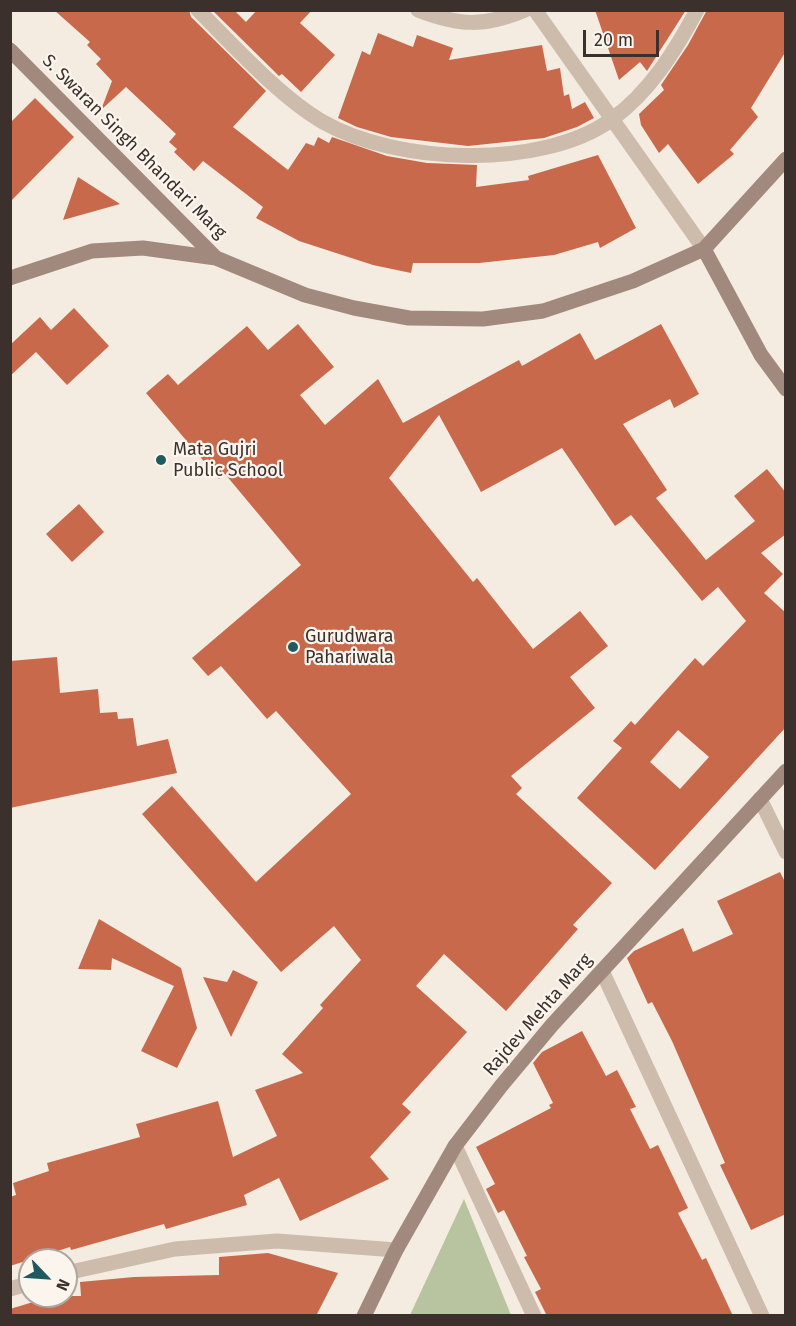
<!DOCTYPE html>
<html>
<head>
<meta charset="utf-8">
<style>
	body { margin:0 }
	#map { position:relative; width:796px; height:1326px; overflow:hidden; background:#f4ebe1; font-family:"Fira Sans",sans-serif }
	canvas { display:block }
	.frame { position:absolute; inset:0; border:12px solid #3b302b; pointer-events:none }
	.north { position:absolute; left:18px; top:1248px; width:60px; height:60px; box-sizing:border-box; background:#fbf5ee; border:2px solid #aea6a0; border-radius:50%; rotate:115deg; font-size:16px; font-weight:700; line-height:24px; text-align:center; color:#3b302b }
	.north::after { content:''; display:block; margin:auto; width:21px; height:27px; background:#1f5a5e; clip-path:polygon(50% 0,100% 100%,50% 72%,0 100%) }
	.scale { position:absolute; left:583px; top:30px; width:76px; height:27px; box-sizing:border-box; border:3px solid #3b302b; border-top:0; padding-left:8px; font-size:18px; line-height:21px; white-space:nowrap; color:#3b302b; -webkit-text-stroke:4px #fbf5ee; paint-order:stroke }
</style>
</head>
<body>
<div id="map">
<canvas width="796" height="1326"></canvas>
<div class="frame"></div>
<div class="north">N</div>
<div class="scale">20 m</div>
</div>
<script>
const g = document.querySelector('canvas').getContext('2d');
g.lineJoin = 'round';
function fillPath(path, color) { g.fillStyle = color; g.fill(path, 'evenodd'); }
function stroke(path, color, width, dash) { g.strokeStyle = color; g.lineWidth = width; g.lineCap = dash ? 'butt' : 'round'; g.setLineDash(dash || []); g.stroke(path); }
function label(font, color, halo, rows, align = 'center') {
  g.font = font + ' "Fira Sans",sans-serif'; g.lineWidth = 4.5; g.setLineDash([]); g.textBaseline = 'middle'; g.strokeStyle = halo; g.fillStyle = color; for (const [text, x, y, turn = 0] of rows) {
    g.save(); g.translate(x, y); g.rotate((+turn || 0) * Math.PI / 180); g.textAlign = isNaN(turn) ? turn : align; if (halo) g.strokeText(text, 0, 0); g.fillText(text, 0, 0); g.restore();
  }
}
fillPath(new Path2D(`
	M464 1199 511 1315H410Z`), '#b8c4a0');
fillPath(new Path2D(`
	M54 10H189L191 17 266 91 233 127 288 170 306 143 314 146 318 137 329 143 332 137 387 156 427 163 477 165 476 187 529 180 528 176 598 155 636 228 600 248 598 242 554 255 479 263H413L411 273 373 265 299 241 256 218 263 207 203 161 194 171 174 152 177 149 169 142 176 134 126 87 101 110 112 81 96 64 101 59 87 45 90 42Z
	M212 10H234L246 22 257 10H312L300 23 335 55 301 92 282 74 279 76Z
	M595 10H686L647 71 640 62 619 80Z
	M707 10H786V51L751 108 758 117 730 150 734 154 698 184 668 144 659 153 641 125 639 114 664 90 661 85 688 45Z
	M378 33 413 47 417 35 453 48 449 60 542 45 547 71 560 68 564 96 569 94 572 109 585 102 594 118 577 127 544 138 468 146 391 137 357 127 338 118 362 51 370 55Z
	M35 98 74 137 10 202V123Z
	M78 177 120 204 63 220Z
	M74 308 109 346 67 385 36 352 10 376V345L40 317 51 330Z
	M298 324 334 367 300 395 325 425 378 379 403 423 519 360 522 366 580 333 595 360 661 324 699 394 674 408 670 399 623 424 667 490 656 498 706 560 755 521 734 496 767 469 786 493V534L761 553 783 574 764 593 786 613V727L655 870 577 798 622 748 613 741 631 721 635 725 695 658 703 666 746 621 718 587 702 601 631 515 615 526 562 448 481 492 439 415 389 478 473 582 477 578 533 649 580 611 608 646 570 677 595 708 511 776 522 788 516 794 612 883 573 925 578 929 506 1011 444 954 416 986 467 1032 402 1104 411 1112 370 1157 389 1179 300 1221 279 1178 244 1195 247 1205 166 1229 164 1224 71 1250 70 1247 10 1266V1197L16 1195 13 1183 49 1171 47 1163 140 1137 136 1124 218 1101 233 1157 277 1136 255 1090 303 1073 282 1054 323 1008 320 1005 361 960 334 926 281 972 142 814 172 786 256 882 351 794 276 711 267 719 221 666 208 676 192 658 301 565 225 474 219 479 146 393 168 374 178 385 247 326 268 350ZM678 730 709 757 680 789 650 762Z
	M79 504 104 532 72 562 46 534Z
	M57 657 60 693 98 689 100 713 117 712 118 719 133 718 137 746 168 739 177 773 10 808V661Z
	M780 872 786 884V1214L751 1230 720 1165 725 1163 672 1041 652 1002 648 1004 627 958 634 951 683 928 693 952 733 934 717 901Z
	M99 919 181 968 197 1028 177 1068 141 1051 174 986 112 958 111 970 78 969Z
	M233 970 258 982 231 1037 203 977 227 982Z
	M582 1031 606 1076 617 1070 636 1107 630 1109 650 1149 658 1145 688 1208 678 1213 702 1260 706 1258 733 1316H547L535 1292 541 1289 524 1257 527 1256 504 1210 498 1213 486 1189 495 1184 476 1147 551 1108 549 1105 553 1103 533 1063 542 1052Z
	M268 1253 338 1273 316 1316H10V1309L53 1296H81L80 1282 134 1277 219 1275V1257Z`), '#c8694b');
stroke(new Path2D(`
	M198 10C234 46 280 97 323 122 397 164 540 170 611 120 650 92 675 51 697 10
	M418 10C459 26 484 27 525 10
	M535 10 704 249
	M760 799 786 852
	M602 971 762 1316
	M455 1146 534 1316
	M66 1273 175 1249 277 1241 396 1250
	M10 1289 30 1283`), '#cdbbac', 15);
stroke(new Path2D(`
	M10 50 216 258 305 295 354 308 409 318 483 319 543 311 633 281 704 249 786 159
	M704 249 761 355 786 389
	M10 278 92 251 143 248 216 258
	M364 1316 396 1250 455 1146 501 1086 552 1025 786 771`), '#a18a7d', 15);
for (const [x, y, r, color] of [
	[161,460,6,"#1f5a5e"],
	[293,647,6,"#1f5a5e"]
]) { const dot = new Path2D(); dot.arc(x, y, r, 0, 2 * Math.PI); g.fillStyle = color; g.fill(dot); stroke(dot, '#fbf5ee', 2); }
label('18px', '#3b302b', '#fbf5ee', [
	["S. Swaran Singh Bhandari Marg",134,147,45],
	["Rajdev Mehta Marg",538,1015,-49]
]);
label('18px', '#3b302b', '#fbf5ee', [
	["Mata Gujri",173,450],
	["Public School",173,471],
	["Gurudwara",305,637],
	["Pahariwala",305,658]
], 'left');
</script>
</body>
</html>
